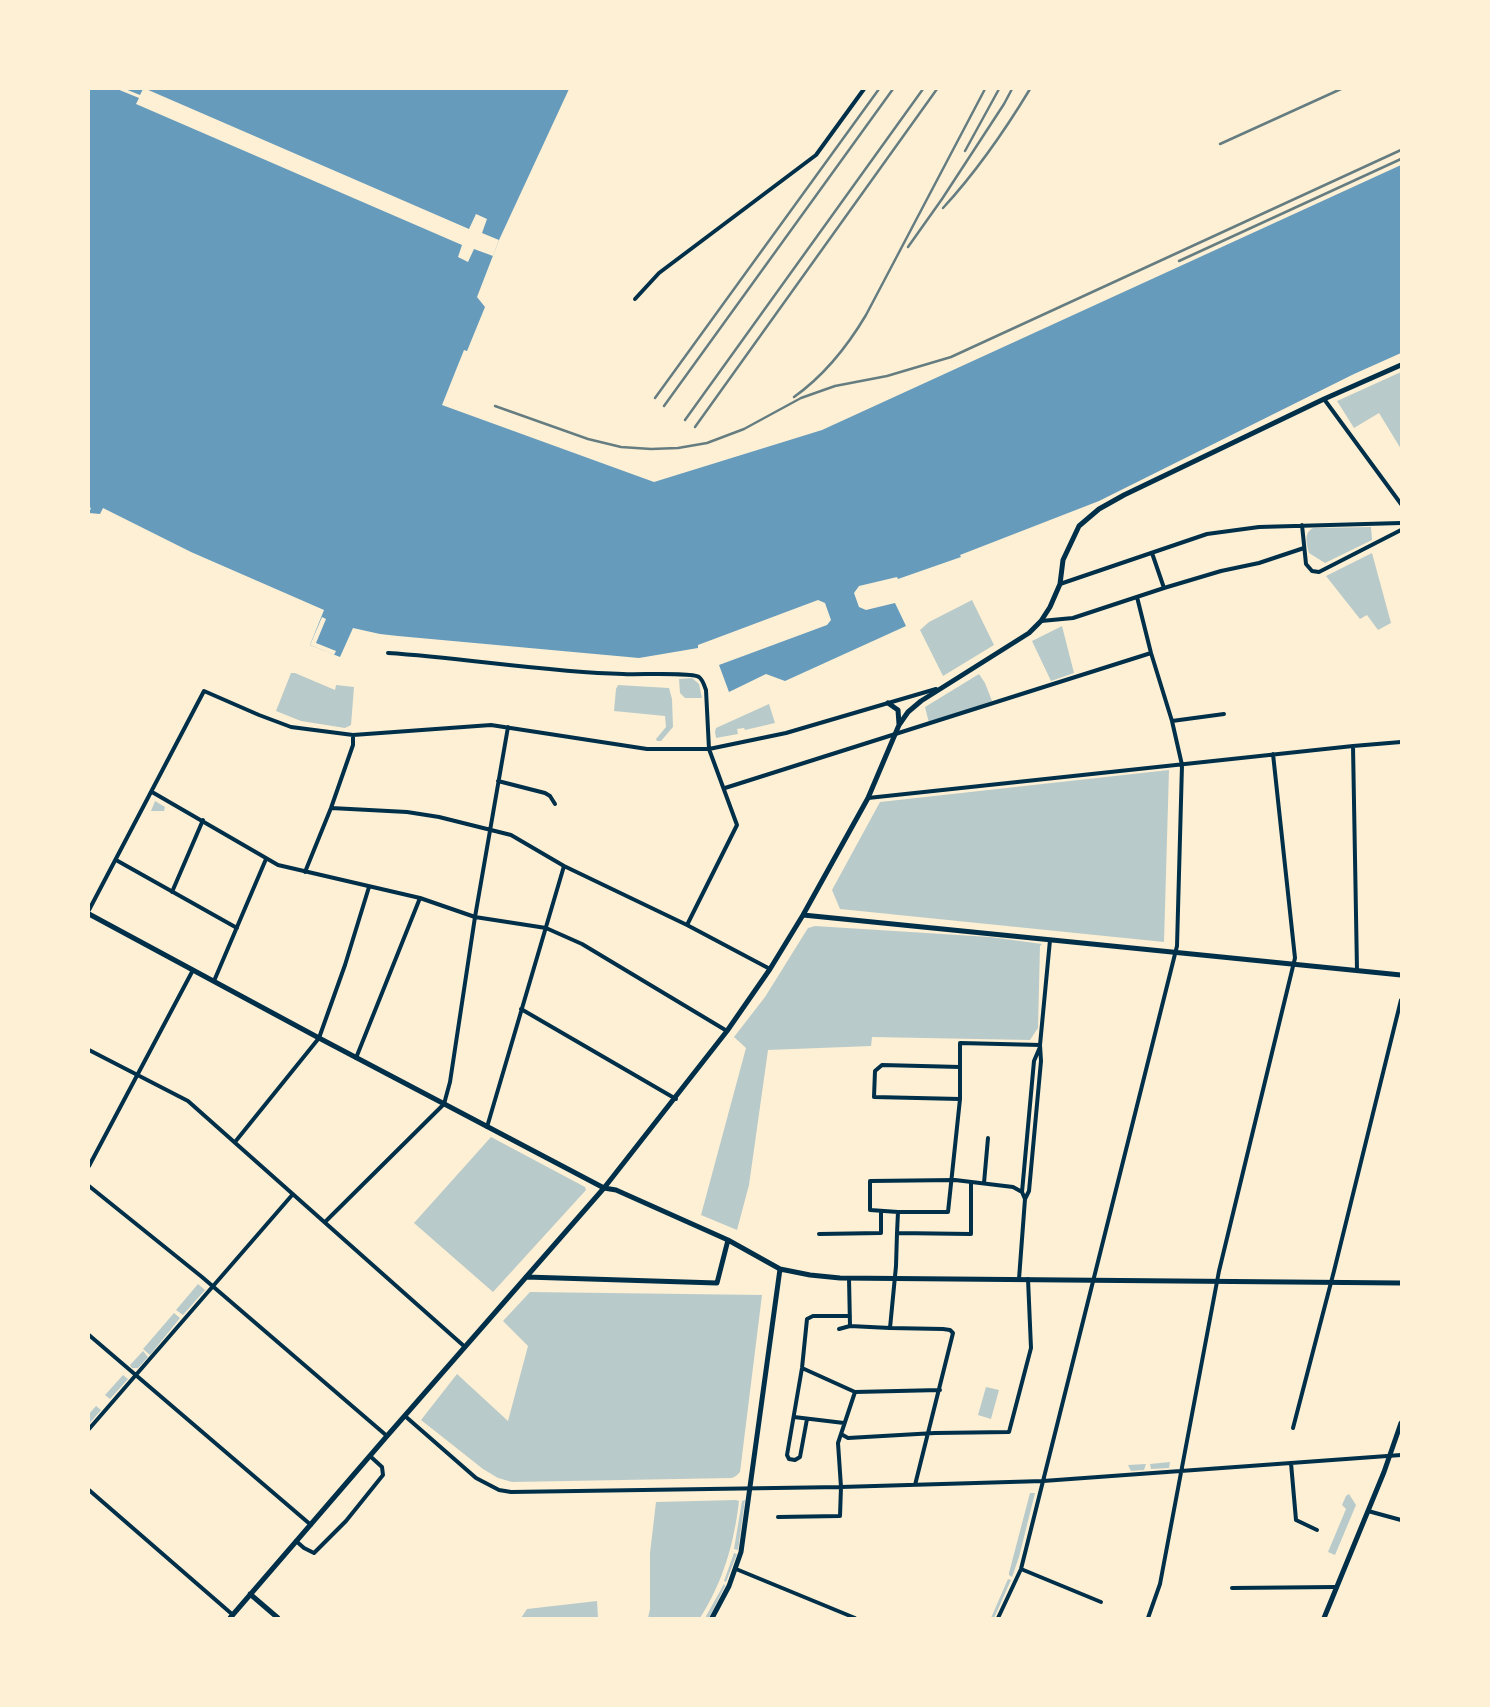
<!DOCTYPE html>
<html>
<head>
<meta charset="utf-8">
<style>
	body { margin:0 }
	#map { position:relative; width:1490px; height:1707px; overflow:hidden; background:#fdf0d5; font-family:Inter,sans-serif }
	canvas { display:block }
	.frame { position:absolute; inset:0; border:90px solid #fdf0d5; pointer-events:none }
</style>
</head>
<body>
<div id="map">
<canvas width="1490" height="1707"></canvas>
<div class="frame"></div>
</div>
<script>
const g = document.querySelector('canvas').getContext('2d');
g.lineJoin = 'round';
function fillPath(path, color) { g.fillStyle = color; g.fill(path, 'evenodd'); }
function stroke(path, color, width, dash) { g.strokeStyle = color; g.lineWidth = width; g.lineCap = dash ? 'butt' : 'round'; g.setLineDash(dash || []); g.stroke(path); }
fillPath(new Path2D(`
	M1401 372V449L1379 413 1354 428 1337 401Z
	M1371 527 1372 540 1325 563 1309 553C1307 544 1303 533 1313 528Z
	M1372 553 1391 623 1378 630 1367 615 1360 619 1326 576Z
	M972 600 994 645 943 676 920 630 929 622Z
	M1062 626 1074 673 1051 681 1032 641Z
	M291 673H295L335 690 336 685 354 687 351 725 345 728 301 721 276 711Z
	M979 674 985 683 992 701 929 723 925 707Z
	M692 678 699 684 702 698H685L680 693 679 679Z
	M618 685 669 688 672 699 673 727 661 741H657L656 739 666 727 665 716 614 711 616 689Z
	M769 704 775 723 745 730 744 728 737 729 738 734 716 738 715 732 716 728Z
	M1169 770 1164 942 840 909 832 890 880 802Z
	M155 801 165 807 164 811H151Z
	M815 926 990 937 1042 944 1040 946 1038 1028 1030 1040 872 1037 871 1046 768 1050 749 1185 737 1230 701 1215 746 1048 734 1037 765 997 808 928Z
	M491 1137 585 1187 586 1190 493 1292 414 1223Z
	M198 1284 205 1290 183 1315 176 1310Z
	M530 1292 762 1295 740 1472 736 1476 732 1478 512 1482 498 1478 483 1469 421 1420 457 1374 508 1421 528 1346 503 1321Z
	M174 1313 180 1318 150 1355 143 1349Z
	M143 1351 148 1357 138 1368H132L130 1365Z
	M123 1375 128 1379 110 1399 105 1395Z
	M986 1387 999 1390 991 1419 978 1415Z
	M96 1406 101 1410 89 1424V1414Z
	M1170 1462 1169 1468 1151 1469 1150 1464Z
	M1146 1464 1144 1470 1131 1471 1128 1465Z
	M1030 1493H1035L1019 1557 1012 1577 1009 1575V1573Z
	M1349 1494 1356 1505 1335 1555 1328 1552 1346 1509 1342 1505 1346 1496Z
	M736 1500 739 1501C734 1544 723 1582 700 1618H648L650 1609V1553L656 1502Z
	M745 1500 738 1550 734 1549 742 1501Z
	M734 1553 737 1554 726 1582 724 1581Z
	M1008 1579 1011 1580 994 1618H991Z
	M724 1584 725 1586 709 1618H705Z
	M597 1601 598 1618H521L527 1609Z`), '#b9caca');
fillPath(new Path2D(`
	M89 89H569L499 240 477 297 485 307 467 351 464 350 442 405 654 482 822 430 1401 165V353L1354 374 1099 501 960 555 961 557 898 579 897 577 859 586 854 593 859 607 866 610 895 603 906 626 785 681 766 674 729 692 719 665 827 625 831 620 825 603 818 600 698 645V648L639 658 398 636 380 634 353 628 340 657 310 645 324 610 191 552 103 508 100 514 89 513 91 508 89 507Z`), '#669bbc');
fillPath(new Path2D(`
	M117 89H125L140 95 143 89H146L469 229 476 214 487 219 482 233 499 240 493 256 474 249 468 262 458 257 462 245 136 104 139 98Z
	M322 617 326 619 316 643 336 651 334 655 310 645Z`), '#fdf0d5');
stroke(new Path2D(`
	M635 299 659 273 816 155 864 89
	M1324 399 1401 504
	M1302 525 1306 564 1312 571 1319 572 1401 530
	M1152 553 1164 588
	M1060 584 1207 534 1259 527 1401 523
	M1041 621 1073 618 1164 588 1221 571 1259 563 1304 548
	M388 653C466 658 545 672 623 674 636 675 692 672 699 677 703 680 704 685 706 690L709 749 737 825 687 925
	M1172 721 1224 714
	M1353 746 1357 970
	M498 781 545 793 550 796 555 804
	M725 788 1151 653
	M152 792 278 865 420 898 475 917 546 928 582 944 727 1031
	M868 798 1353 746 1401 742
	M331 808 407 812 439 817 511 835 564 866 687 925 770 969
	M116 860 237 928
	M305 872 331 808 353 745V735
	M172 892 203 820
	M89 910 204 691 259 715 291 727 353 735 491 725 647 749H709L786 733 936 689
	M214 981 266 859
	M521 1009 676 1099
	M89 1050 188 1101 465 1347
	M356 1058 420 898
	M960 1099 874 1097 875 1071 882 1065 960 1067
	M487 1127 564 866
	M235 1142 319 1038 345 965 369 887
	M89 1166 193 970
	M984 1183 988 1138
	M89 1186 202 1277 387 1436
	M1025 1199 1022 1192 1034 1061 1040 1047
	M898 1212 870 1210V1181L955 1180 1013 1187 1022 1192
	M325 1222 444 1104 450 1082 475 917 508 727
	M897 1233 898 1212H948L960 1099V1043L1040 1045
	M819 1234 881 1233V1212
	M849 1278 850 1326
	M1019 1279 1025 1199 1029 1191 1041 1061 1040 1045 1050 940
	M839 1329 850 1326 890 1328
	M89 1335 311 1525
	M802 1368 855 1392 940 1390
	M405 1416 476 1478 499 1490 511 1492 841 1487 1043 1481 1401 1455
	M794 1417 844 1423
	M807 1419 800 1457 795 1460 789 1459 787 1455 802 1368 807 1319 813 1316H850
	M1293 1428 1334 1271 1401 1000
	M89 1429 293 1194
	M841 1434 848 1438 935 1433 1009 1432 1031 1348 1028 1279
	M1291 1463 1296 1520 1317 1530
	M915 1485 953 1333 950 1330 943 1329 890 1328 896 1266 897 1233 971 1234V1182
	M89 1490 233 1615
	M1368 1511 1401 1520
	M778 1517 840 1516 841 1487 838 1443 855 1392
	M296 1541 304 1548 314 1553 346 1521 383 1475 382 1467 370 1456
	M736 1569 855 1618
	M1021 1569 1101 1602
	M1232 1588 1336 1587
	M998 1618 1021 1569 1177 946 1182 765 1172 721 1151 653 1137 597
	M1148 1618 1160 1584 1219 1271 1295 958 1273 754`), '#003049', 4);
stroke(new Path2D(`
	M888 703 898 710 899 724
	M89 914 319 1038 604 1188 616 1190 728 1240 780 1269 810 1275 840 1278 1401 1283
	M803 915 1401 975
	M526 1277 717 1283 728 1240
	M250 1594 278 1618
	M230 1618 387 1436 604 1188 727 1031 770 969 803 915 868 798 899 725 908 712 921 701 1029 633 1041 621 1050 607 1060 584 1063 560 1079 526 1099 509 1124 495 1324 399 1401 365
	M712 1618 729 1586 741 1552 780 1269
	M1324 1618 1384 1472 1401 1423`), '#003049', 5);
stroke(new Path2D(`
	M1220 144 1341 89
	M965 151 999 89
	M943 208C977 171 1004 132 1030 89
	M908 247 942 199 1004 104 1012 89
	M1179 261 1401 159
	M794 397C825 375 847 347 866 315L985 89
	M655 398 879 89
	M495 406 588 439 621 447 651 449 678 448 707 443 744 429 801 398 835 386 887 376 951 357 1401 150
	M664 406 893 89
	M685 420 923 89
	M695 427 937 89`), '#657d81', 2.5);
</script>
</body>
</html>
